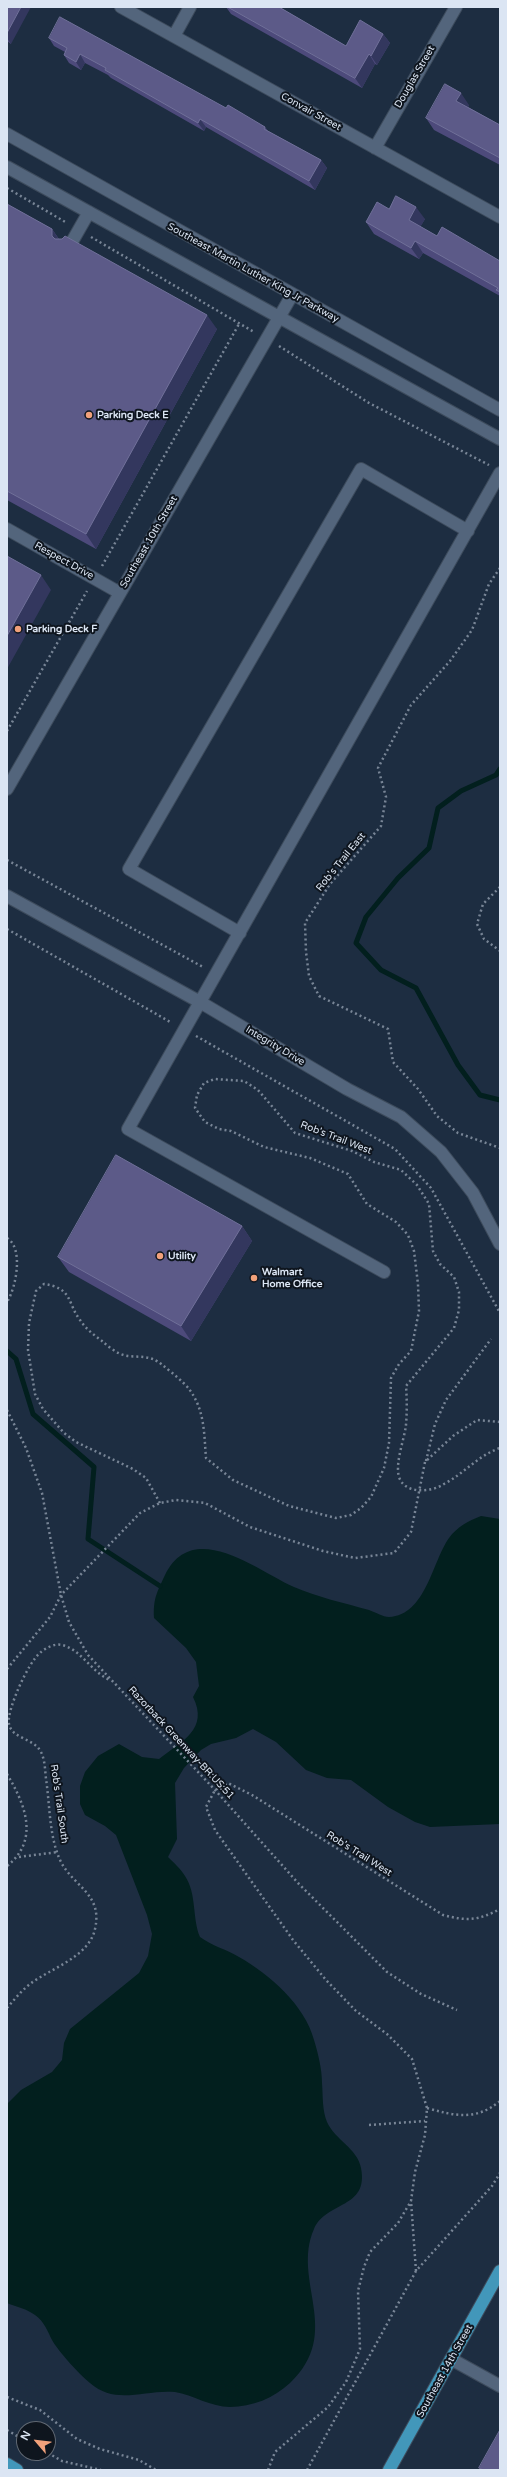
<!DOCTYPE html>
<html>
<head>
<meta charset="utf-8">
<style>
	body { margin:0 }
	#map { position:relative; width:507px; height:2477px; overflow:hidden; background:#1d2d41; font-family:"Varela Round",sans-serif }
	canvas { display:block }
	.frame { position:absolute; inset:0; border:8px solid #dbe5f3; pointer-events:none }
	.north { position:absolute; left:16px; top:2421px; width:40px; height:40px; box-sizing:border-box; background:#0e151e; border:1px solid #606873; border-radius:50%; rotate:298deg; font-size:11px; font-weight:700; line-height:16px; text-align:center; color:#dbe5f3 }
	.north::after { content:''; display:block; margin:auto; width:14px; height:18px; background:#f1a17b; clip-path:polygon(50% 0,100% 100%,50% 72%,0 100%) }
</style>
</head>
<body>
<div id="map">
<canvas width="507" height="2477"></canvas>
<div class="frame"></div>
<div class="north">N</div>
</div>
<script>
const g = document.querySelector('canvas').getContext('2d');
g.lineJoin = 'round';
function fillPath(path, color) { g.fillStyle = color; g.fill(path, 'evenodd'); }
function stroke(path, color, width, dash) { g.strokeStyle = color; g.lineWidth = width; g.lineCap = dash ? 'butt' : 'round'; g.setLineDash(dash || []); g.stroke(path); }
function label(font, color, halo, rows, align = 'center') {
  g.font = font + ' "Varela Round",sans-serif'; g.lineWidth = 4; g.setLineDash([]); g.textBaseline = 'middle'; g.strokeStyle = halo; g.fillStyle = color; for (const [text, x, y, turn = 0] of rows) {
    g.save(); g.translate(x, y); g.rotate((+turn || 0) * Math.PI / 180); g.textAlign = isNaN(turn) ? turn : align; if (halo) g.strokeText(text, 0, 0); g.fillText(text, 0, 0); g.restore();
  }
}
fillPath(new Path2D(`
	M481 1516 500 1519V1824L430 1827 415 1822 388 1807 351 1780 327 1778 306 1770 276 1742 253 1729 236 1738 211 1744 201 1750 184 1768 175 1783 177 1839 168 1857C174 1863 181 1869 185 1876 197 1894 192 1918 200 1937 212 1946 226 1949 239 1957 269 1974 305 2005 314 2040 318 2053 322 2069 322 2083 323 2096 322 2110 327 2122 335 2140 357 2148 361 2168 369 2209 326 2201 314 2229 291 2281 344 2332 290 2383 274 2398 252 2407 230 2407 211 2407 193 2395 175 2392 145 2389 116 2406 90 2383 80 2375 58 2351 52 2340 48 2332 44 2321 35 2315 27 2309 17 2307 7 2303V2104L21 2090 52 2072 62 2060 64 2043 70 2029 139 1973 148 1956 152 1934 147 1915 116 1835 105 1826 85 1815 80 1804V1786L85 1772 98 1756 119 1744 142 1757 159 1759C182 1741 209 1729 193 1697L199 1686 196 1662 186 1648 154 1618C153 1599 157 1592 165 1575 193 1518 256 1570 294 1587 317 1597 344 1603 369 1610 375 1612 383 1617 389 1617 426 1615 432 1562 449 1538 457 1527 468 1521 481 1516Z`), '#021f1e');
stroke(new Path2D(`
	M500 769 496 775 461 791 438 808 429 848 398 878 366 917 356 943 381 970 416 988 458 1065 480 1095 500 1100
	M7 1351 16 1359 33 1414 94 1467 88 1539 160 1586`), '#021f1e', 5);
const minor = new Path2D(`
	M121 7 500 217
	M174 36 190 7
	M7 134 500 410
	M375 148 456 7
	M7 167 500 439
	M69 247 89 212
	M7 529 120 593
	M7 789 292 295
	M7 896 200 1002 347 1089 401 1117 441 1152 473 1193 500 1244
	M240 933 129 869 361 469 468 531
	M384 1272 128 1129 500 473
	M451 2359 500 2386`);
const major = new Path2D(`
	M7 2464 17 2470
	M389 2470 500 2271`);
stroke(minor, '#3d4b5c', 14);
stroke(major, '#3d4b5c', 14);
stroke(new Path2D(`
	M7 188 67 223
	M91 237 254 332
	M279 346 369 403 489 465
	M102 566 239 324
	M500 568 489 584 472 630 450 661 411 705 378 768 386 797 381 826 330 884 305 923 306 952 309 976 319 996 388 1029 393 1062 418 1089 437 1116 458 1133 500 1148
	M7 731 87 591
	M7 860 203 967
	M500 887 483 904 477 924 484 939 500 951
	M7 929 172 1023
	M196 1036 395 1149 431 1188 500 1313
	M7 1238C24 1248 16 1288 7 1302
	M7 1410 26 1448 42 1493 61 1595 69 1622 88 1655 215 1790 298 1883 387 1972 421 1994 457 2010
	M426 1461 435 1424 446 1400 491 1339
	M160 1503 146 1478 133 1469 76 1442 64 1433 43 1409 35 1394 28 1350 29 1323 36 1291 44 1284C73 1288 67 1303 80 1320 86 1329 94 1335 102 1341 109 1347 118 1355 128 1356 137 1357 146 1356 155 1360 160 1362 186 1384 189 1389 205 1410 204 1434 206 1458L233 1480 289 1506 336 1518 351 1515 361 1508 371 1497 384 1468 389 1443 391 1378 399 1364 411 1351 419 1311 418 1284 414 1251 408 1235 396 1222 367 1204 348 1174 310 1158 264 1147 231 1131 219 1129 205 1122 195 1108 197 1095 204 1083 215 1079 244 1081 258 1090 295 1133 352 1151 374 1162 401 1170 417 1185 429 1204 433 1251 440 1264 454 1277 459 1292V1310L454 1328 406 1386C407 1399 407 1412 406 1425 404 1441 395 1462 399 1477 405 1495 432 1492 444 1484 465 1473 477 1456 500 1448
	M7 1669 50 1617 61 1595 140 1513 160 1503 176 1500 205 1503 250 1527 323 1551 355 1558 394 1553 411 1532 425 1462 453 1436 477 1420 500 1422
	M7 1774C25 1804 40 1840 7 1866
	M19 1857 58 1852
	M7 2008C14 2000 21 1991 30 1984 51 1968 89 1957 95 1929 103 1894 74 1887 61 1862 49 1838 50 1805 46 1779 45 1770 45 1760 41 1752 34 1738 12 1739 9 1724 6 1711 29 1661 40 1653 45 1648 55 1643 62 1645 82 1650 91 1672 110 1680
	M427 2108C455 2116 476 2121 500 2101
	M369 2125 425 2121
	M416 2271 411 2201 415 2172 425 2135 427 2108 412 2059 387 2034 356 2011 326 1980 293 1940 215 1830 206 1807 215 1790 228 1783 252 1795 443 1915C466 1921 478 1921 500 1909
	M7 2397 40 2410 77 2439 100 2449 139 2460 156 2470
	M7 2430 24 2440
	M48 2453 62 2461 101 2470
	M268 2470 275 2452 328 2407 346 2382 360 2349 358 2291 364 2267 370 2252 398 2223 411 2201
	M307 2470 416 2271 492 2186 500 2173`), '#788596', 2.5, [2, 3]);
stroke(minor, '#53657c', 12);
stroke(major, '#4297ba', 12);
fillPath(new Path2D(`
	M7 7 11 44 7 41Z
	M226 7H279L346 46 383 34 390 43 377 65 375 64 362 88 231 14Z
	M49 38 226 108 265 127 268 131 321 160 327 168 315 190 206 127 204 131 111 78 108 75 85 63 81 70 69 63 64 55 65 52 54 46Z
	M469 105 468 107 500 125V165L434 130 426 118Z
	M7 204 52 229 59 239 217 329 96 549 7 500Z
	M389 209 425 219 420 227 437 236 500 261V296L423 253 419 259 374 234 366 222Z
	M242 1226 252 1241 191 1341 69 1272 58 1257Z`), '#4d4a7b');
fillPath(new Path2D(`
	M21 7H31L11 44 7 38V33Z
	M383 34 390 43 377 65 371 56Z
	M80 54 85 63 81 70 76 62Z
	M369 54 375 64 362 88 355 78Z
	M461 93 469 105 465 113 456 101Z
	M200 119 206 127 204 131 198 123Z
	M321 160 327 168 315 190 309 181Z
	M416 207 425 219 417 232 409 220Z
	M52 229 62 244V250L52 236Z
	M415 241 423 253 419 259 411 248Z
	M207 315 217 329 96 549 86 534Z
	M41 575 51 590 7 669V636Z
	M242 1226 252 1241 191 1341 181 1326Z`), '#33375e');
const building = new Path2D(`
	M7 7H21L7 33Z
	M228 7H279L346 46 360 20 383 34 371 56 369 54 355 78Z
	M60 17 226 108 228 105 265 127 264 129 321 160 309 181 200 119 198 123 105 70 106 68 80 54 76 62 64 55 67 48 49 38Z
	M445 84 461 93 456 101 500 125V158L426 118Z
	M396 196 416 207 409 220 437 236 442 227 500 261V292L496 290 498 288 415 241 411 248 366 222 377 202 389 209Z
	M7 204 52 229V236L55 239H62L65 236 207 315 86 534 7 491Z
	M7 556 41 575 7 636Z
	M116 1155 242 1226 181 1326 58 1257Z
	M500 2430V2470H483L479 2468Z`);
fillPath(building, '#5c5a88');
stroke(building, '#707099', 1);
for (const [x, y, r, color] of [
	[89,415,4,"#f1a17b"],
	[18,629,4,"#f1a17b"],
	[160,1256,4,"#f1a17b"],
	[254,1278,4,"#f1a17b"]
]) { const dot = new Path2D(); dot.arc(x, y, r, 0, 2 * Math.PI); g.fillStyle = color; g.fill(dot); stroke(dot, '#0e151e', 1.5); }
label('10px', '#dbe5f3', '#0e151e', [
	["Douglas Street",415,77,-60],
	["Convair Street",311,112,29],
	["Southeast Martin Luther King Jr Parkway",253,273,29],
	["Southeast 10th Street",149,542,-60],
	["Respect Drive",64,561,29],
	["Rob's Trail East",341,862,-51],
	["Integrity Drive",275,1046,31],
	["Rob's Trail West",336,1138,21],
	["Razorback Greenway-BR:US:51",181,1743,47],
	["Rob's Trail South",59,1804,82],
	["Rob's Trail West",359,1854,32],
	["Southeast 14th Street",445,2371,-61]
]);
label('bold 10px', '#dbe5f3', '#0e151e', [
	["Parking Deck E",97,415],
	["Parking Deck F",26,629],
	["Utility",168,1256],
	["Walmart",262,1272],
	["Home Office",262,1284]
], 'left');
</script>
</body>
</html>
